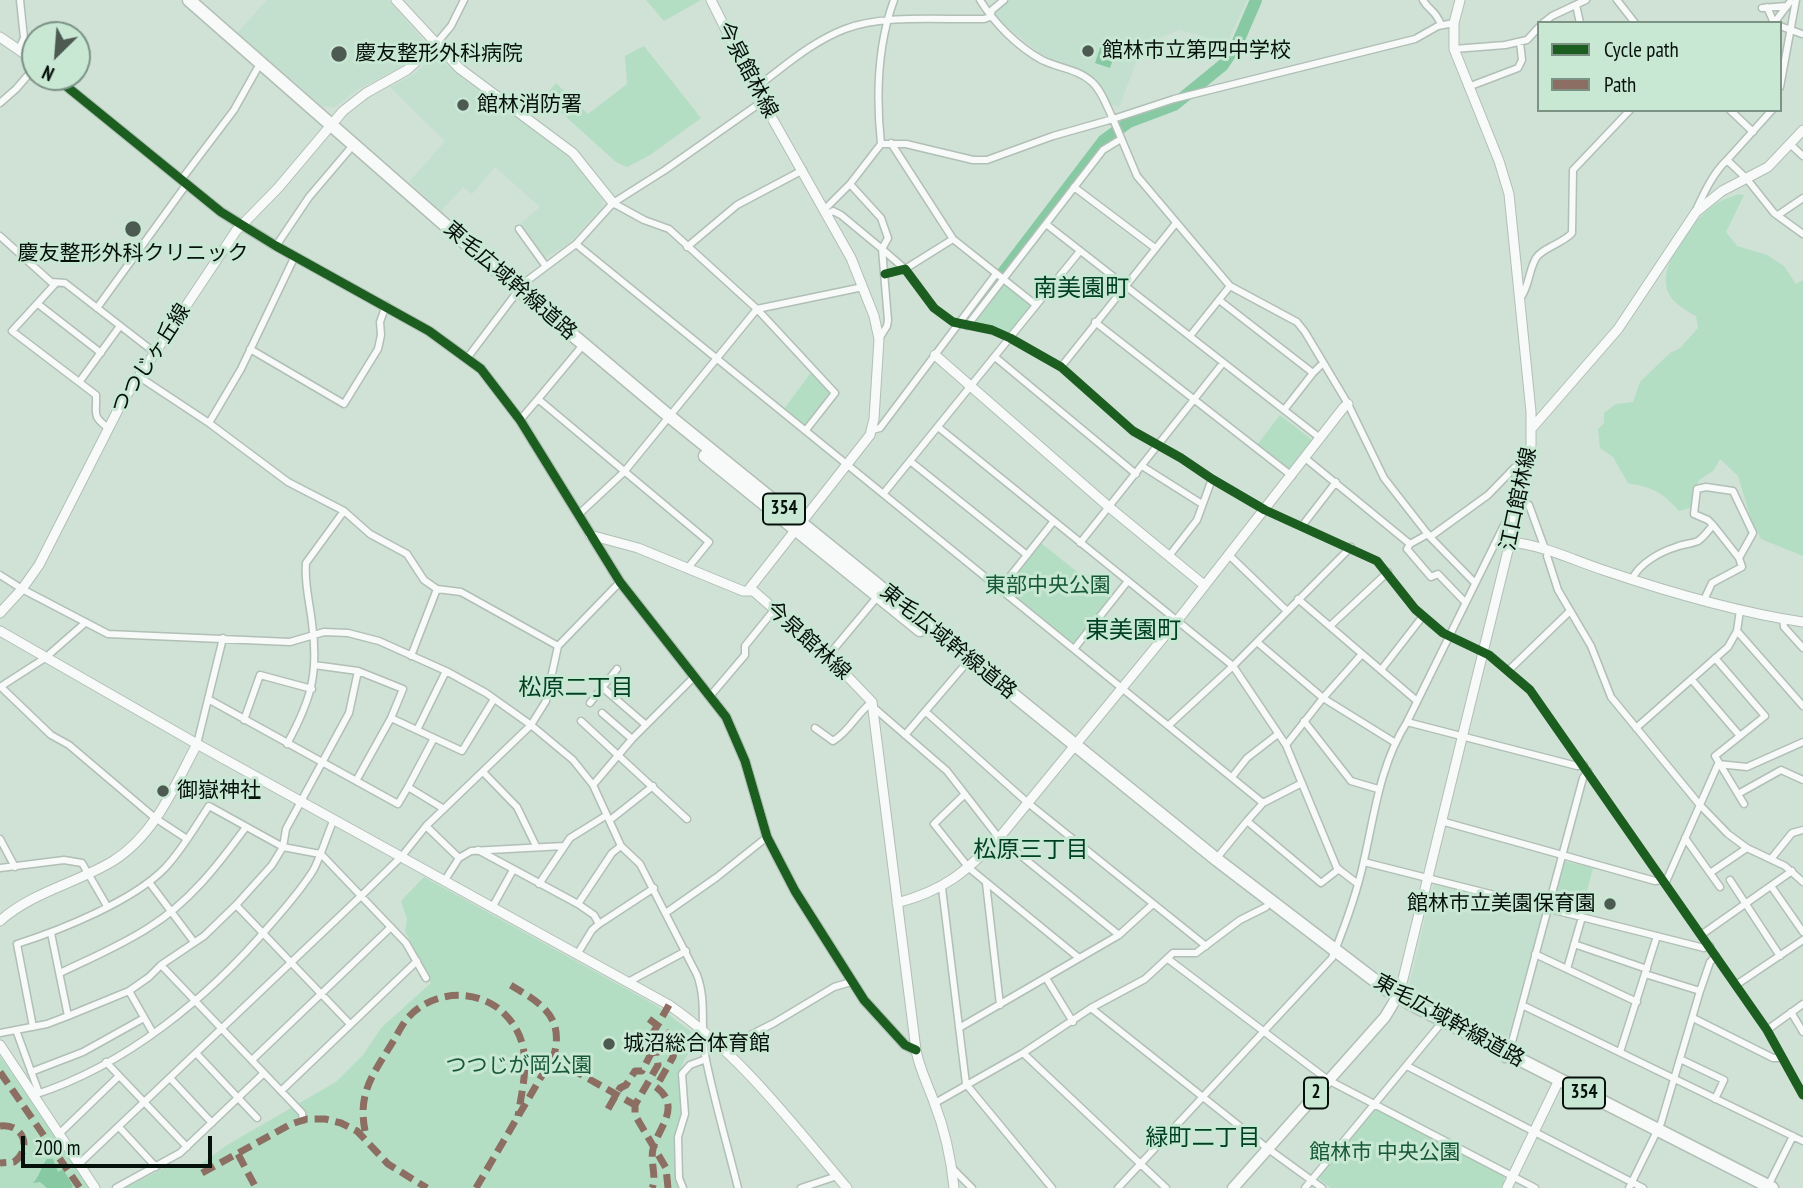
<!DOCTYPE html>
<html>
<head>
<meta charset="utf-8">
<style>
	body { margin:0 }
	#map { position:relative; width:1803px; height:1188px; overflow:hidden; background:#d0e1d6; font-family:"PT Sans Narrow",sans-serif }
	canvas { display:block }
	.legend { position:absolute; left:1537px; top:21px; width:245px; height:91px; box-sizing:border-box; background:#c9e8d4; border:2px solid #7b9284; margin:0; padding:9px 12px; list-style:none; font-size:21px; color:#07110b }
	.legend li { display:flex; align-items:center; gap:14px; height:35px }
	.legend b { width:35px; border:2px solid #7b9284 }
	.north { position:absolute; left:21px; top:21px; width:70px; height:70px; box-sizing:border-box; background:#c9e8d4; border:2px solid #7b9284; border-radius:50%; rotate:205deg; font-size:19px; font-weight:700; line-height:28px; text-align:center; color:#07110b }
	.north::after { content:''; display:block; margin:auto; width:24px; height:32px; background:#4d5a52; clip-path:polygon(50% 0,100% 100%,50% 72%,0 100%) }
	.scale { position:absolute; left:21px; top:1136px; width:191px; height:32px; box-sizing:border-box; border:4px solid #07110b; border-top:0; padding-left:9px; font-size:21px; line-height:24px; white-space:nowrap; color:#07110b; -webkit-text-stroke:5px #c9e8d4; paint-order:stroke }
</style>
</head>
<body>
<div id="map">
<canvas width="1803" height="1188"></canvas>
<ul class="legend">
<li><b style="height:9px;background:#1b5e20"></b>Cycle path</li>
<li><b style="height:9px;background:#8d6e63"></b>Path</li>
</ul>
<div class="north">N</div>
<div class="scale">200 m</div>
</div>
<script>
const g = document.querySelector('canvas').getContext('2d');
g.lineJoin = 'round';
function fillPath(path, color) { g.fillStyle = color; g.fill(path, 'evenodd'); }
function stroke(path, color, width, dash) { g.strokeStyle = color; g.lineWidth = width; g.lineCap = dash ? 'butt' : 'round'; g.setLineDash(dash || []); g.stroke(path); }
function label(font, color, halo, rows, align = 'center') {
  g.font = font + ' "PT Sans Narrow","Noto Sans JP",sans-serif'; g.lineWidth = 6; g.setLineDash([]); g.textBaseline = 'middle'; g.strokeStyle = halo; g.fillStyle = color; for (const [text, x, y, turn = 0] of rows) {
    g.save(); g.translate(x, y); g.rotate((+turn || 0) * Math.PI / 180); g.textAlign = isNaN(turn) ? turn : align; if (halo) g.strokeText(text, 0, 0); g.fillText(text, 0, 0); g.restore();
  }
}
fillPath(new Path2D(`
	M267 0H388L423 40V48L399 68 355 91 335 107 322 106 237 33Z
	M1009 0H1247L1227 43 1179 30 1143 45 1119 107 1108 103 1092 78 1042 55 995 17 997 10Z
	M432 58 440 59 466 81 549 140 568 156 586 177 603 201 602 207 568 244 545 258 520 224 540 207 495 167 472 194 463 187 441 211 409 182 445 141 390 87 413 75Z
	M1434 882 1541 909 1543 912 1506 1043 1501 1045 1411 998 1408 990Z`), '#c3dfcd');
fillPath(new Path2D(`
	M646 0H701L664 21Z
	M644 46 701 118 650 155 627 167 616 162 544 97 556 83 588 114 627 84 625 56Z
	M1739 194 1744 195 1726 232 1737 246 1767 255 1784 266 1796 284 1803 280V556L1761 539 1751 519 1738 476 1720 459 1714 470 1698 481 1697 506 1679 511C1662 492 1654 488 1628 483L1613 457 1600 448 1598 429 1604 423V413L1616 404 1633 402 1640 382 1670 353 1680 348 1698 328 1696 316C1686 311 1673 303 1668 292 1657 264 1693 220 1714 205 1721 200 1731 197 1739 194Z
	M1005 284 1034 306 1009 337 968 325Z
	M812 371 835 393 807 428 784 409Z
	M1280 415 1311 439V443L1292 469H1287L1257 445Z
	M1041 543 1111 599 1076 642 1073 643 1006 590V586Z
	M1564 861 1593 868 1581 913 1552 905Z
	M424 877 657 1006 701 1039 699 1045C672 1063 682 1083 682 1110 682 1120 676 1128 676 1138 675 1154 679 1172 681 1188H125L170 1165 197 1167 227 1145 336 1082 363 1055 381 1028 431 983 405 931 407 919 401 901Z
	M0 1056 91 1188H0Z
	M1376 1109 1503 1175 1505 1180 1501 1188H1331L1320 1180 1319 1176Z`), '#b3dec3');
fillPath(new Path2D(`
	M1103 40 1118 45 1110 68 1095 63Z
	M47 1159H53L58 1172 63 1169 73 1186 71 1188H47L40 1182 33 1183C40 1176 41 1166 47 1159Z`), '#86c9a2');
stroke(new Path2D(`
	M973 312 1104 140 1129 122 1174 105 1223 65 1237 44 1256 0`), '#86c9a2', 12);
const street = new Path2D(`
	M980 0C994 23 1018 47 1042 60 1058 68 1078 69 1092 82 1102 91 1107 107 1113 119L1174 99 1415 39 1438 26 1454 23
	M1423 0C1429 11 1436 10 1441 25
	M1617 0 1635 23
	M1576 5 1580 23
	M1767 7 1774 23 1790 2
	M1762 8 1787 6
	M1543 23 1552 16 1586 0
	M1780 26 1802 34
	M435 45 451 26 464 0
	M19 49 24 38 20 0
	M1454 49 1505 45 1527 40 1539 27
	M1468 87 1518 68 1522 60 1520 42
	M1780 87 1796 0
	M755 88C784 67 811 42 845 29 883 14 943 20 984 19L990 17 992 10 1004 0
	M0 103 16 89 35 67
	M1730 110 1753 132
	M1772 110 1727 160 1747 179 1774 213 1803 234
	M891 143 953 239 1036 305
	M881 144C876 96 877 46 894 0
	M1791 145 1803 156
	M181 180 234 110 257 69
	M850 184 881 218 888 238 882 249 905 269 953 239
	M1074 187 1155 248
	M613 203 644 220 669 229 757 309 835 393 806 430
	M825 209 850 184 881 144H906L973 160H987L1053 136 1113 119 1137 176 1230 286 1297 322 1305 332 1348 404 1384 478 1430 537 1475 583
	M1696 210C1704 193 1713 173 1727 160
	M828 214 833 211 841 215 882 249 888 320 887 326 879 339
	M1778 215 1803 198
	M1046 224 1320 438
	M519 229 545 265
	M0 236 51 282 65 283 154 352
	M576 244 1263 803
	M276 246 309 197 349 150
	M687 247 737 205 803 170
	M885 274 905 269 934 308 953 322 992 330 1010 338 1061 367 1133 431 1181 458 1212 479 1265 510 1377 561 1415 609 1443 633 1489 655 1530 690 1767 1030 1803 1095
	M56 283 12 331 96 395C97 414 91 415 108 428
	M1520 299C1530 285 1528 272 1536 258 1542 248 1562 244 1572 233L1573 170 1630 110
	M1219 300 1313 373
	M38 304 101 353
	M97 308 186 185
	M1095 322 1292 476
	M967 326 1103 150 1121 139
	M1190 336 1230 286
	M250 349 344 404 378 349 381 335 380 322 386 305
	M468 357 524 283 576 244 613 203 665 170 763 101
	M995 357 1136 474
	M1061 367 1176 223
	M138 376 209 423 288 482 344 511 370 534 407 554 424 580 437 589 461 592 558 646
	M80 381 120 326
	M538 399 583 345
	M1284 410 1313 373 1323 363
	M520 420 538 399 709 542 687 569
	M209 423 241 369 295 256
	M938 427 1233 666 1286 745 1337 868 1358 884
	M872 430 880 428 996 274
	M1305 458 1410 544
	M910 461 1027 555
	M1142 466 1202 504
	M884 493 1080 251
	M1520 500 1529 505 1545 549
	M578 515 624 472 757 309 863 287
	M1302 526 1336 482
	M1428 534 1410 544 1407 549 1431 577 1438 574 1465 602
	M1430 537 1488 495 1522 460 1529 456
	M1080 543 1223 363
	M1229 555 1287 611
	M1169 556 1197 520 1212 479
	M1547 556 1558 590 1591 646 1611 697 1699 804 1728 834 1747 848 1785 866 1803 882
	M0 575 22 589 108 634 290 642 324 632 348 633 379 641 446 671 486 693 531 725 573 760 593 785 621 846 640 864 697 975C707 1001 700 1028 705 1055 714 1100 727 1144 738 1188
	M1632 579C1640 563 1660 552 1676 547 1683 544 1691 544 1698 541 1704 537 1708 531 1713 525L1708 520 1694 514 1697 489 1706 487 1733 491 1753 533 1739 558
	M1000 589 1053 522
	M1298 599 1417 701
	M1704 600 1712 583 1742 567 1739 558 1713 525
	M1783 619 1784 627 1803 648
	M1330 626 1388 572
	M1737 631 1803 706
	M1257 642 1323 698 1394 742
	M1074 649 1128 581
	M411 656 437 589
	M828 656 878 596
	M1715 658 1765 716 1715 756 1744 804
	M314 665 358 671 403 689 391 718 356 781
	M1381 670 1423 616
	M1508 671 1570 611
	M1692 680 1740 736
	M0 687 45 658 85 623
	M1 687 51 735 69 745 155 818 187 839
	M603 688 646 725
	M711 695 745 655V646L774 610
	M208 699 398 804 408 787
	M590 703 617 669
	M873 707 947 771 999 838 1119 935
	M926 712 1028 803 1206 946
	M602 713 632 739
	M391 718 462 751 494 699
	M244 720 260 675 312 689
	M581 721 687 819
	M1304 721 1351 781 1378 789
	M1407 722 1577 766 1584 765
	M1169 725 1233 666 1351 547
	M815 728 833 741C850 731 856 714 872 702
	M1636 728 1728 647 1737 631 1740 610
	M417 730 446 671
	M905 735 964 666
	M434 738 408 787 444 809
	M197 744 223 638
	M287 744C311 700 319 674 312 623 310 604 304 583 306 563L344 511
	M1286 745 1323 698 1362 654
	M1718 764 1747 767 1803 742
	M483 772 517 807 536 846
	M1232 777 1247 758 1278 734
	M593 785 632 739 695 676
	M965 794 934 824 969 868 1079 958
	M1738 794 1781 770 1803 780
	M610 820 653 786
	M1247 821 1263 803 1302 783
	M1441 821 1655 881 1663 880
	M426 826 459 858
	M1685 838 1720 887
	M0 839 15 867
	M478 850 578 904 594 915 599 924 592 930 578 953
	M320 853 406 943 426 978
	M1216 859 1247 821 1321 883 1339 869
	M1771 859 1792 833 1803 830
	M1364 862 1704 948 1710 946
	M0 868 64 860 82 863 107 906
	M1710 873 1747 848
	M445 880 459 858 471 851 564 846
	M1730 880 1780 956
	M149 882 194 942
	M986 883 1000 1005
	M539 884 570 838 607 815
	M1665 884 1718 764
	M1771 886 1803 932
	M942 888 966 1084 1052 1188
	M578 904 612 853 621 846
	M236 905 350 1024
	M493 906 513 870
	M667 912 717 877 767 837
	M599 924 654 888
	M51 933 68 1016
	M1701 935 1792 871
	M1574 944 1647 969
	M1535 954 1637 1002
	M1168 959 1328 1080 1535 1188
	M161 965 302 1113 303 1120
	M1567 969 1582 917
	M60 973C89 959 120 946 148 928 189 903 218 865 246 827
	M1645 974 1700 991
	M1046 978 1073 1022
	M630 981 686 951
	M1736 985 1803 940
	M129 991 153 1033
	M1522 1005 1803 1141
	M1091 1008 1267 1148 1322 1188
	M1791 1012 1803 1032
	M1693 1018 1773 1058H1781
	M33 1027 17 944C61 930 133 901 165 868 182 850 195 827 209 806L283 847 320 854
	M959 1028 1119 935 1153 904
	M16 1030 39 1093
	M1767 1030 1803 1004
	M0 1033 47 1024 68 1016 129 991 149 977 161 965 204 936 236 905 272 865 283 847 286 829 349 713 358 671
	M725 1048 774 1023 834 987 851 982
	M1620 1052 1657 936
	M196 1053 257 1118
	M1023 1053 1166 1188
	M1505 1059 1512 1042 1583 778 1588 771
	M1680 1059 1724 1080 1715 1099
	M252 1060 391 927
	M106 1062 187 1147
	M1407 1066 1643 1188
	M31 1072 83 1052 144 1018
	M170 1078 212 1123
	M281 1091 417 961
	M34 1095C127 1065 208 998 271 924 286 907 302 889 314 869 322 853 327 835 334 819
	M935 1103 1023 1053 1091 1008 1145 979 1173 953H1196L1240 920 1266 907
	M119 1127 156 1167
	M60 1133 119 1076
	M80 1163 361 896 402 856 426 826 531 725 546 701 558 646 620 582
	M952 1168 972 1188
	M1768 1186 1793 1136
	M116 1188 180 1153 264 1073
	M683 1188 679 1178 678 1137 685 1114 682 1074 690 1065 706 1059
	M801 1188 837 1176
	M1118 1188 1332 958C1345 926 1357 894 1364 860 1375 812 1380 765 1407 722L1508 517 1516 516
	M1305 1188 1439 1026
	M1629 1188 1661 1123 1700 991 1710 962 1716 956`);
const secondary = new Path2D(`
	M396 0 459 68 573 153 613 203
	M711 0 755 88 851 258 874 316 879 339 874 419 870 435 750 588 828 656 872 702 916 1050C919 1068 928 1085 934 1102 945 1130 951 1158 954 1188
	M0 37 35 61
	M55 77 221 212 276 246 429 331 481 369 520 420 620 582 726 717 745 761 767 837 795 891 864 1000 905 1045 916 1050
	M935 355 1109 507 1204 585
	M1532 428 1618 329 1696 212 1722 191 1768 167 1803 130
	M590 535 638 548 743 591H751
	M1510 542C1543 545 1573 560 1603 570 1668 592 1735 612 1803 622
	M0 613 22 589 39 565 122 402 236 231 278 188 343 111 366 93 407 70 435 45
	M0 631 197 744 669 1005C740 1054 791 1122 847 1188
	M897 903C945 890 964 873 999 838L1177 621 1344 407 1348 404
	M0 921C32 892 77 883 113 861 155 835 175 785 197 744
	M1397 997 1403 979 1510 542 1531 445V412L1509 194 1499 161 1454 49V23L1460 0
	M0 1045 95 1188
	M1507 1188 1559 1080`);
const primary = new Path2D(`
	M1233 1188 1385 1017 1397 997`);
const highway = new Path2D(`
	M189 0 518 289 669 416 1216 859 1386 989 1413 1005 1772 1188
	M705 456 920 630`);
stroke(street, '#b1bfb6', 9);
stroke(secondary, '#b1bfb6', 11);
stroke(primary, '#b1bfb6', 13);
stroke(highway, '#b1bfb6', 15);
stroke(street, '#f8faf9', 6);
stroke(secondary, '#f8faf9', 9);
stroke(primary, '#f8faf9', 10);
stroke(highway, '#f8faf9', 12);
stroke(new Path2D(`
	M649 1019 669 1034 675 1047 673 1057 656 1087C683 1107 657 1129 653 1149 650 1161 657 1178 652 1188
	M552 1058 635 1105
	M0 1072 80 1188
	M608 1109 620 1088 626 1085 635 1071H642L655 1046
	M0 1126C23 1123 33 1148 14 1162L0 1163
	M365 1131C358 1095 371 1077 389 1048 395 1039 400 1028 406 1020 428 993 469 987 498 1008 512 1019 522 1035 524 1053 527 1072 521 1096 518 1116
	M238 1154 256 1188
	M202 1173 291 1124 307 1119H325L341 1123 357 1131 388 1164 427 1188
	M476 1188 554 1055C565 1014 537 1001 507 983
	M668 1188 666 1168 635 1115V1105L658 1065 653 1033 669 1005`), '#8d6e63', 7, [14, 7]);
stroke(new Path2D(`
	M55 77 221 212 276 246 429 331 481 369 520 420 620 582 726 717 745 761 767 837 795 891 864 1000 905 1045 916 1050
	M885 274 905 269 934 308 953 322 992 330 1010 338 1061 367 1133 431 1181 458 1212 479 1265 510 1377 561 1415 609 1443 633 1489 655 1530 690 1767 1030 1803 1095`), '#1b5e20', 9);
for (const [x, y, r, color] of [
	[1088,51,7,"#4d5a52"],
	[339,54,9,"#4d5a52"],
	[463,105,7,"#4d5a52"],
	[133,229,9,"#4d5a52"],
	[163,791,7,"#4d5a52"],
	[1610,904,7,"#4d5a52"],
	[609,1044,7,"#4d5a52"]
]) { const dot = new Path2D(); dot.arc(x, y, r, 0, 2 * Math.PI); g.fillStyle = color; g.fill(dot); stroke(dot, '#c9e8d4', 2.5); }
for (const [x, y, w] of [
	[784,509,42],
	[1316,1093,24],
	[1584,1093,42]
]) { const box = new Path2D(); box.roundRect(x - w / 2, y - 15.5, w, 31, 5); g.fillStyle = '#c9e8d4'; g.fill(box); stroke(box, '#07110b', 2); }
label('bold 19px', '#07110b', null, [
	["354",784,509],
	["2",1316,1093],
	["354",1584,1093]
]);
label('21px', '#07110b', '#c9e8d4', [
	["館林市立第四中学校",1102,51],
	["慶友整形外科病院",355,54],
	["館林消防署",477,105],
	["慶友整形外科クリニック",133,254,"center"],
	["御嶽神社",177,791],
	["館林市立美園保育園",1596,904,"right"],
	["城沼総合体育館",623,1044]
], 'left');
label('21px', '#07110b', '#c9e8d4', [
	["今泉館林線",747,70,62],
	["東毛広域幹線道路",510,281,41],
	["つつじヶ丘線",151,359,-57],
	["江口館林線",1519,499,-78],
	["今泉館林線",808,641,42],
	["東毛広域幹線道路",948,642,39],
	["東毛広域幹線道路",1449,1021,29]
]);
label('21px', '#165837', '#c9e8d4', [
	["東部中央公園",1048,586],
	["つつじが岡公園",519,1066],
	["館林市 中央公園",1385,1153]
]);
label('23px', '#004124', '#c9e8d4', [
	["松原二丁目",576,688],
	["松原三丁目",1031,850],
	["緑町二丁目",1203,1138]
]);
label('24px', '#004124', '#c9e8d4', [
	["南美園町",1081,289],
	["東美園町",1133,631]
]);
</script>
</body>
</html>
